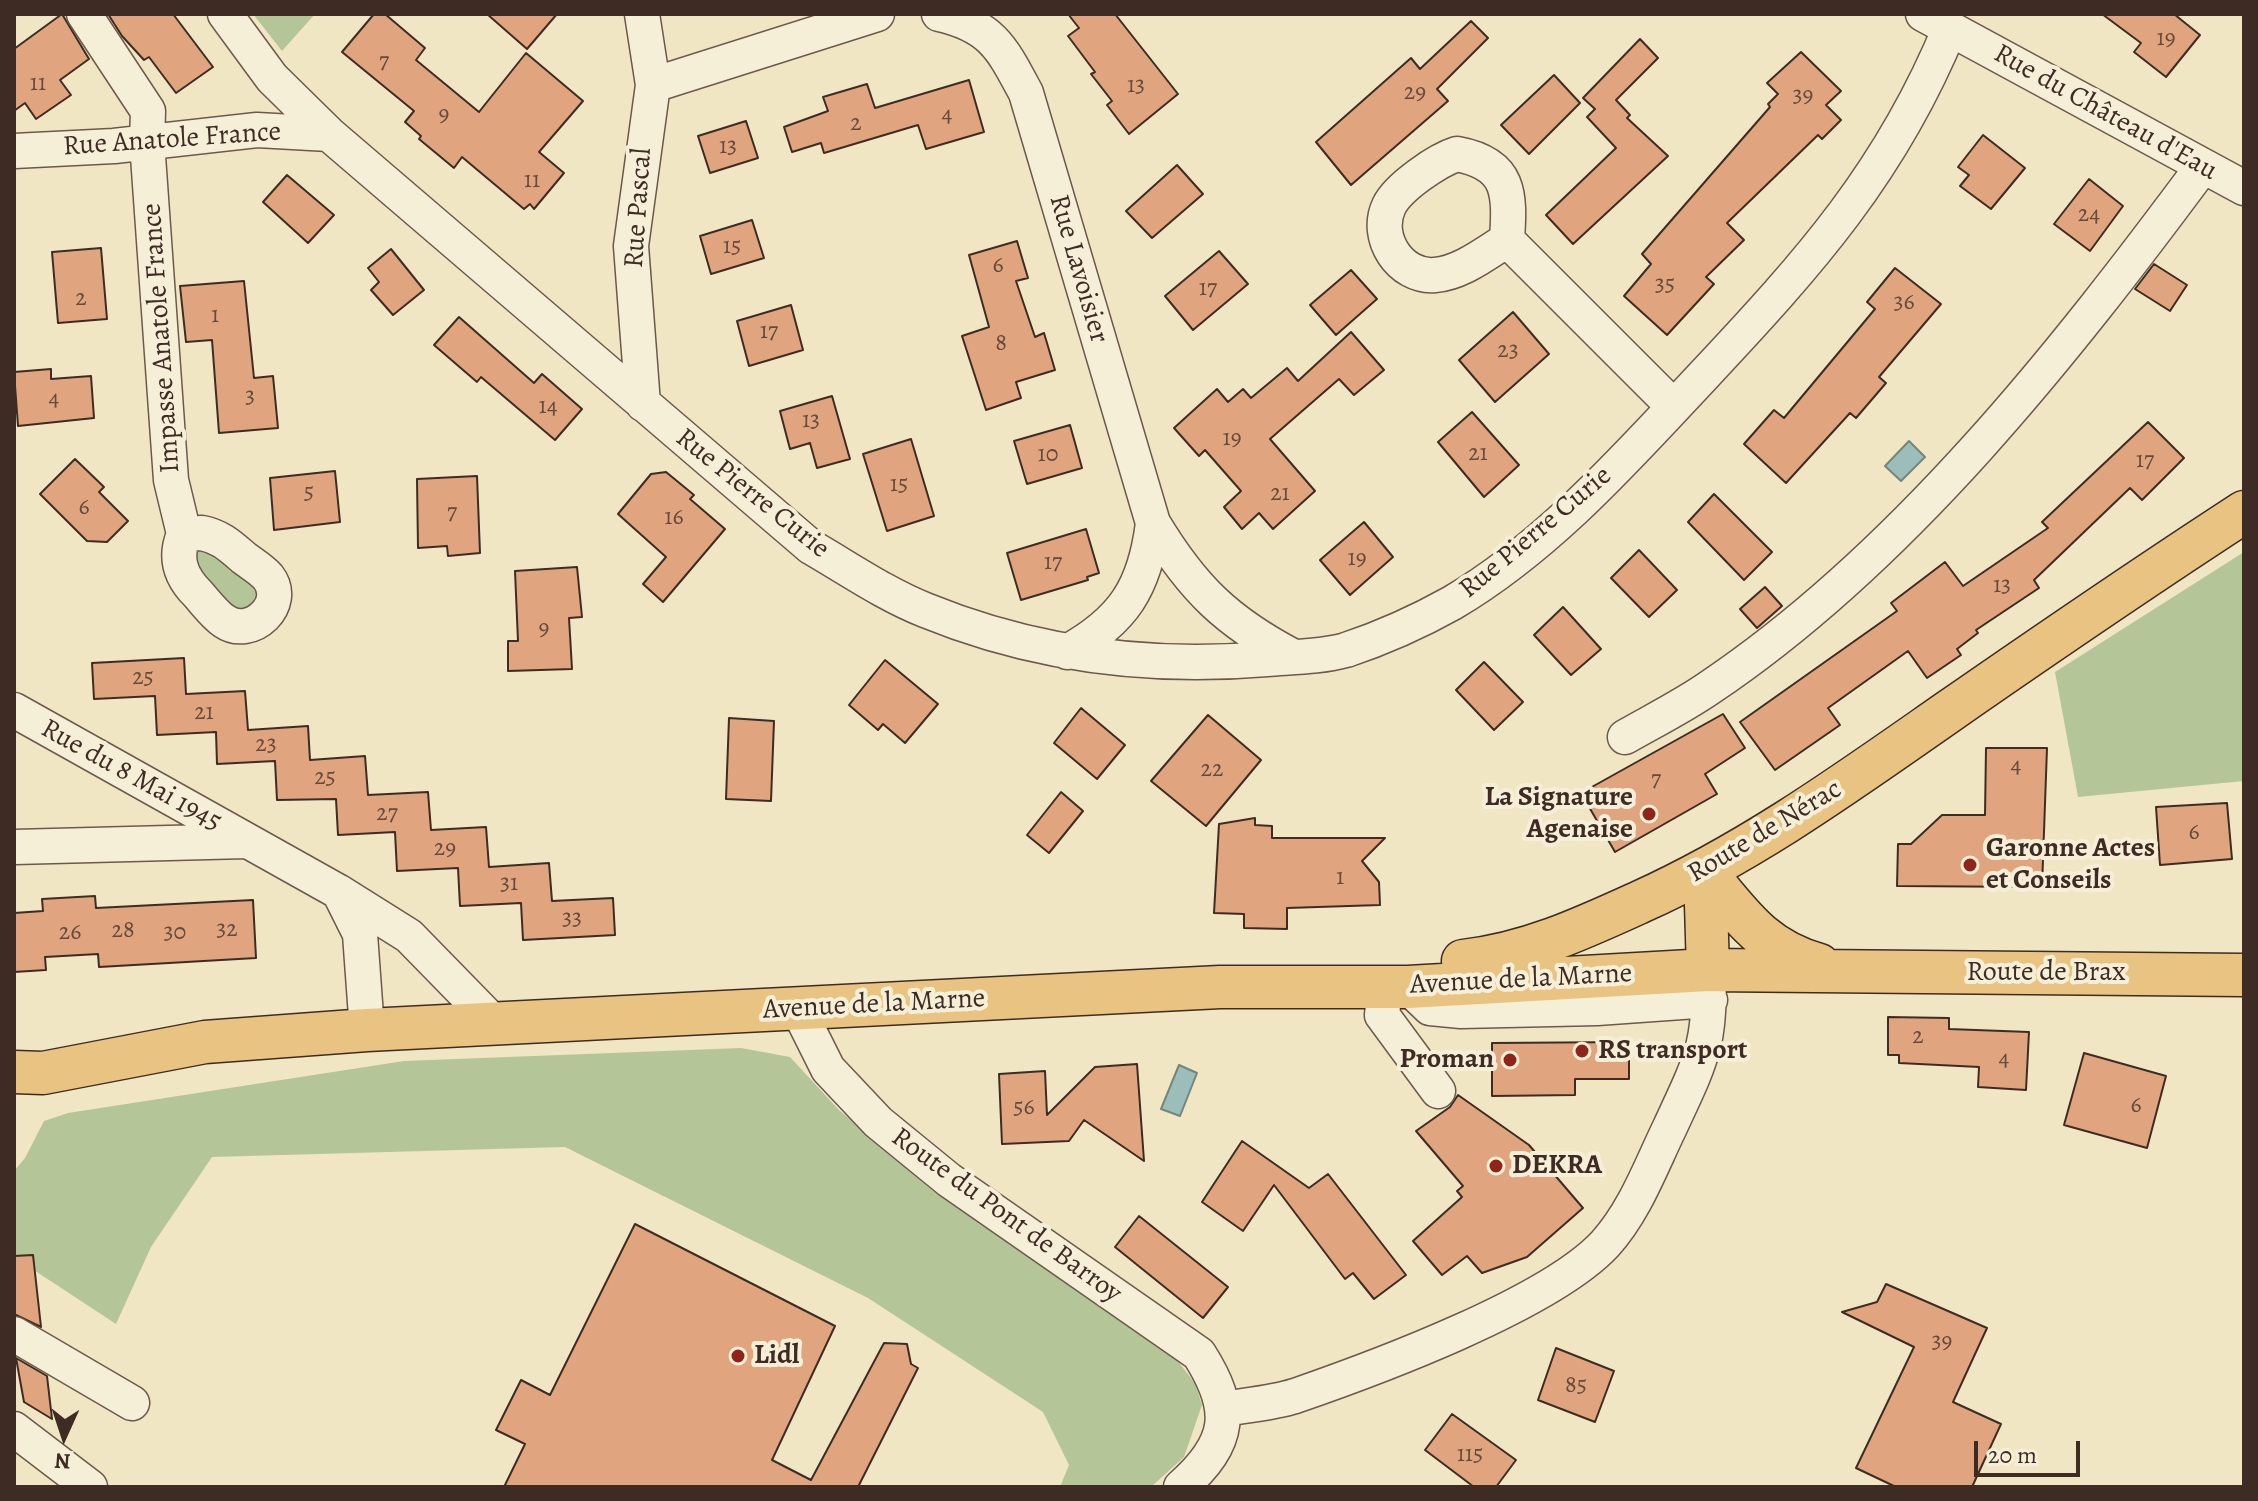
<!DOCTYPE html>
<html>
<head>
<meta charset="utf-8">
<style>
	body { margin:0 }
	#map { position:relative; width:2258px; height:1501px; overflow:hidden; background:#f1e6c3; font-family:Alegreya,serif }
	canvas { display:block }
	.frame { position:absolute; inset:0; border:16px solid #3e2c24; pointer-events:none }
	.north { position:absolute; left:24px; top:1397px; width:80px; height:80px; -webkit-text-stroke:6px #f6efd8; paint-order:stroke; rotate:183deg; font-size:22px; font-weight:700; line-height:32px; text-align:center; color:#3e2c24 }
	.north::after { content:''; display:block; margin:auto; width:28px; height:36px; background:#3e2c24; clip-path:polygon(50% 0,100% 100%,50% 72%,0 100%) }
	.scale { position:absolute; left:1974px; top:1441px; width:106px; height:36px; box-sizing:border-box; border:4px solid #3e2c24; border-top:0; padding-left:10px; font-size:24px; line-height:28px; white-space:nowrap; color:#3e2c24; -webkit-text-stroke:6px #f6efd8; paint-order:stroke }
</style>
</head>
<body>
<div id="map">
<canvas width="2258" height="1501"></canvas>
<div class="frame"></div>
<div class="north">N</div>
<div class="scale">20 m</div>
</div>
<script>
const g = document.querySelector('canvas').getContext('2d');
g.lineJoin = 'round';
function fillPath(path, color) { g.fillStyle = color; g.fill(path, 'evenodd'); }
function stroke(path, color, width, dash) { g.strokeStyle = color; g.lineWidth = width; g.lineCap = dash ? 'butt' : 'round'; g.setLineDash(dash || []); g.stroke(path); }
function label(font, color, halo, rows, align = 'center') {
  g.font = font + ' Alegreya,serif'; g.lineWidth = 8; g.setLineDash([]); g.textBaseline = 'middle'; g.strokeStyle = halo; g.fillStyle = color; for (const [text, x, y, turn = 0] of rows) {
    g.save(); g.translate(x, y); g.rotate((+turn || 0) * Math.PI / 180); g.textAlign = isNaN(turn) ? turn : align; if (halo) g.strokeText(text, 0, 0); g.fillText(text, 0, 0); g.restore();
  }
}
fillPath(new Path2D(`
	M253 14H315L282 51Z
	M198 549C218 551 248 575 256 593L252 605 241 610 234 608 193 571 192 554Z
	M2244 552V781L2078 797 2055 672Z
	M741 1048 790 1057 839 1110 932 1190 1158 1336 1195 1383 1202 1405 1184 1457 1151 1487H1060L1069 1465 1043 1412 868 1298 565 1147 212 1157 151 1247 116 1324 14 1257V1171L25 1158 44 1121 68 1113 404 1061Z`), '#b4c698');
const water = new Path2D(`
	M1909 441 1925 457 1901 481 1885 466Z
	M1179 1065 1197 1073 1180 1116 1161 1109Z`);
fillPath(water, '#9cbeba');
stroke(water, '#76847e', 2);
const building = new Path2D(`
	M62 14 89 59 60 80 71 95 36 119 25 103 14 111V49Z
	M108 14H173L213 67 176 93 149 57 144 60 122 36Z
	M374 14H385L425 48 416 60 479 112 526 53 583 101 539 152 564 173 534 209 530 204 524 209 462 157 454 168 419 139 421 136 405 122 414 111 342 52Z
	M487 14H557L527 49Z
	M1068 14H1115L1178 94 1129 134 1107 105 1112 101 1091 74 1095 72 1068 36 1079 28Z
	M2102 14H2174L2200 35 2166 77 2134 52 2141 43Z
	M1471 21 1488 38 1437 89 1448 101 1351 185 1316 142 1411 58 1420 69Z
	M1640 39 1658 58 1616 100 1630 115 1627 118 1668 156 1573 244 1546 215 1616 148 1587 117 1595 109 1583 98Z
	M1801 52 1841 91 1826 105 1841 120 1822 139 1818 135 1727 223 1744 240 1706 277 1714 284 1667 335 1624 296 1651 264 1642 254 1770 107 1768 104 1778 94 1767 83Z
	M1554 75 1580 103 1529 154 1501 125Z
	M969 80 984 132 926 149 918 125 824 153 821 143 792 152 784 127 828 111 823 97 867 84 875 108Z
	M746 121 758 158 710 173 698 136Z
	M1983 135 2025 168 1991 209 1960 186 1969 175 1958 167Z
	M1177 165 1203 194 1152 238 1126 211Z
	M287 175 334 215 308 243 263 202Z
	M2089 179 2123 206 2090 251 2054 224Z
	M752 220 764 258 711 274 700 236Z
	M1017 241 1028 278 1016 281 1035 337 1044 333 1055 370 1016 382 1021 398 986 410 962 336 989 327 969 255Z
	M101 248 107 319 58 323 52 252Z
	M391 249 424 290 393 315 371 290 379 282 368 268Z
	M1219 251 1248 284 1193 330 1165 296Z
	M2154 264 2187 285 2170 311 2135 289Z
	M1895 268 1941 304 1879 377 1886 383 1856 418 1850 413 1786 483 1744 444 1774 410 1784 418 1875 309 1867 302Z
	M1351 270 1377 299 1336 335 1310 305Z
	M244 281 254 378 273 376 278 428 219 433 212 340 186 342 180 286Z
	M791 305 803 350 749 366 737 321Z
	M1513 312 1549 354 1495 402 1459 360Z
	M459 317 534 383 542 374 582 409 555 440 481 377 477 382 434 345Z
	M1351 332 1384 370 1354 395 1339 379 1270 439 1315 491 1273 529 1259 513 1242 529 1224 507 1241 491 1205 450 1199 456 1174 428 1217 389 1228 402 1243 389 1251 398 1287 368 1298 381Z
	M51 369V379L91 376 94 418 18 426 14 372Z
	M832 396 850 459 817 468 810 443 790 449 780 411Z
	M1472 412 1519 465 1484 497 1438 442Z
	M2148 422 2184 458 2142 500 2130 488 2034 580 2039 588 1976 630 1978 633 1957 649 1961 655 1927 678 1908 651 1828 708 1840 725 1775 770 1740 722 1897 611 1891 603 1945 562 1963 586 2048 528 2042 522Z
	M1070 425 1082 468 1027 484 1014 441Z
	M911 439 934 516 887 531 863 454Z
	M75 459 104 487 99 492 128 521 107 542 87 541 40 494Z
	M335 471 340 522 274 530 270 478Z
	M666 472 694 495 690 499 725 529 663 602 643 584 666 557 618 514 651 474Z
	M477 476 480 553 448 556 447 546 418 548 417 479Z
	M1714 494 1772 552 1744 580 1688 522Z
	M1364 522 1393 557 1350 595 1320 560Z
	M1086 529 1099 573 1087 577 1088 580 1021 600 1007 553Z
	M1639 550 1677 590 1649 617 1611 578Z
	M577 567 582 617 569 618 572 669 508 671V641H518L515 571Z
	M1765 587 1782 606 1757 628 1740 609Z
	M1563 607 1601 649 1571 675 1534 635Z
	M184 658 186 694 245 691 248 730 308 726 310 760 365 756 368 795 428 792 431 830 486 827 489 867 549 863 552 901 613 898 615 935 523 940 521 903 460 906 458 868 397 871 395 832 338 835 336 799 277 800 275 761 217 764 216 732 157 735 155 696 94 699 92 663Z
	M885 660 938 704 905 743 883 724 878 730 849 705Z
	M1484 662 1523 702 1494 730 1456 690Z
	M1081 708 1125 745 1097 779 1054 743Z
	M1723 714 1745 748 1705 774 1717 794 1615 852 1581 793Z
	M1208 715 1261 760 1206 826 1151 781Z
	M729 718 774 721 771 801 726 799Z
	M1986 748H2047L2042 887 1897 886 1898 844H1911L1942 815H1985Z
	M1061 792 1083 811 1049 853 1027 835Z
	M2227 803 2232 859 2160 865 2156 807Z
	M1255 818V825L1272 826V838H1385L1362 861 1379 882 1380 905 1287 908V929L1244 928V914L1214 913 1219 824Z
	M95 896 96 908 253 900 256 958 99 967 98 954 45 957 46 970 14 972V913L43 911 42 899Z
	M1888 1017 1949 1018V1029L2029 1032 2026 1090 1978 1087 1979 1067 1899 1063V1055H1888Z
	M1629 1042V1079H1575V1095L1492 1096V1043Z
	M2084 1053 2166 1076 2147 1148 2064 1125Z
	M1137 1064 1144 1161 1084 1120 1069 1141 1002 1144 999 1074 1045 1071 1047 1115 1095 1067Z
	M1458 1095 1529 1145 1583 1208 1527 1257 1482 1273 1467 1256 1442 1275 1413 1241 1462 1197 1457 1191 1463 1186 1416 1131 1450 1107Z
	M1242 1141 1309 1188 1328 1174 1406 1275 1374 1299 1353 1273 1345 1279 1274 1185 1243 1231 1202 1202Z
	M1139 1216 1228 1287 1203 1318 1115 1247Z
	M635 1224 835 1326 772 1460 811 1480 884 1343 907 1344 911 1364 918 1368 858 1487H504L525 1444 496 1430 521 1380 550 1395Z
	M33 1255 41 1327 14 1314V1256Z
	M1886 1284 1987 1328 1953 1402 2001 1424 1972 1487H1896L1856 1468 1914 1347 1842 1312 1877 1302Z
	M1556 1348 1614 1371 1595 1422 1538 1400Z
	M16 1358 47 1376 52 1419 24 1402Z
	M1452 1414 1516 1460 1496 1487H1474L1425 1450Z`);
fillPath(building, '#e0a57f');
stroke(building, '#3e2c24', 2);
const minor = new Path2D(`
	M84 14 148 111 147 142 171 480 184 534
	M225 14 272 78 329 134 811 547C849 569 885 594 925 610 1035 655 1149 669 1267 659 1292 657 1321 657 1346 650 1382 638 1418 622 1452 603 1549 546 1628 456 1704 375 1809 263 1891 172 1950 28
	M642 14 653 85 631 246 643 404
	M939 14C992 26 1002 48 1026 93L1153 523C1192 588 1227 622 1294 657
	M1923 14 2244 188
	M653 85 877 14
	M14 151 114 146 257 130 329 134
	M1457 154C1511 164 1510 194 1507 240 1486 253 1461 273 1435 275 1400 278 1374 237 1389 206 1398 187 1438 160 1457 154Z
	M1507 240 1674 407
	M202 533C221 537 230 546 244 558 252 564 262 570 268 577 289 604 251 640 224 621 215 615 206 603 198 594 180 576 174 558 184 534Z
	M1067 652C1123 621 1145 588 1153 523
	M14 710 339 892 409 936 494 1023
	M1625 737C1653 721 1683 706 1709 688 1903 558 2065 352 2203 166
	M14 847 246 841
	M339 892 360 934 367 1030
	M1385 986 1382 1015 1438 1091
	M1408 987 1430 1008 1461 1011 1597 1008 1710 1000
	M798 1009 828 1069 878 1122 949 1180 1199 1354C1234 1409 1232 1442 1181 1487
	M14 1334 132 1403
	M1223 1409C1247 1405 1273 1403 1295 1396 1376 1368 1549 1304 1605 1244 1635 1211 1651 1166 1670 1127 1700 1062 1712 1043 1708 970
	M14 1429 90 1487`);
const major = new Path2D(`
	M1705 872C1741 915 1762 949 1819 965
	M1705 872 1708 970
	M1463 961C1527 954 1583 928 1640 902 1751 852 1849 781 1948 712 2046 644 2144 577 2244 512
	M14 1072 43 1073 205 1042 367 1030 1220 987H1408L1708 970 2244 975`);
stroke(minor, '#6b5a4c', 37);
stroke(major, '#3e2c24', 45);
stroke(minor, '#f6efd8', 34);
stroke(major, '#e8c382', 42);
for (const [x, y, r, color] of [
	[1649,814,8,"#8f2418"],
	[1970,865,8,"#8f2418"],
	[1582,1051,8,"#8f2418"],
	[1510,1060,8,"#8f2418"],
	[1496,1166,8,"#8f2418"],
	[738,1356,8,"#8f2418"]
]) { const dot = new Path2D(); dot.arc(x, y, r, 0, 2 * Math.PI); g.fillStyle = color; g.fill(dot); stroke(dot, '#f6efd8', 3); }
label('24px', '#664a3b', null, [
	["19",2166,39],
	["7",384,62],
	["11",38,84],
	["13",1136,86],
	["29",1415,93],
	["39",1803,96],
	["9",444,115],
	["4",947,115],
	["2",856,124],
	["13",728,147],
	["11",532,181],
	["24",2089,215],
	["15",732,247],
	["6",998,266],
	["35",1665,285],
	["17",1208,289],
	["2",81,299],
	["36",1904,303],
	["1",215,316],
	["17",769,332],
	["8",1001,344],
	["23",1508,351],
	["3",250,397],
	["4",54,399],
	["14",548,407],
	["13",811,421],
	["19",1232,439],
	["21",1478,454],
	["10",1048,455],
	["17",2145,461],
	["15",899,485],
	["5",309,493],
	["21",1280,494],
	["6",84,508],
	["7",452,513],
	["16",674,518],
	["19",1357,559],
	["17",1053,563],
	["13",2002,586],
	["9",544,629],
	["25",143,678],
	["21",204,713],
	["23",266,745],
	["4",2016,766],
	["22",1212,770],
	["25",325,778],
	["7",1656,780],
	["27",387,814],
	["6",2194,833],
	["29",445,849],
	["1",1340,878],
	["31",509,884],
	["33",572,919],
	["32",227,930],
	["28",123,931],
	["26",70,933],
	["30",175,933],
	["2",1918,1037],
	["4",2004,1059],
	["6",2136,1106],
	["56",1024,1108],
	["39",1942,1342],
	["85",1576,1386],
	["115",1470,1455]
]);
label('28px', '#3e2c24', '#f6efd8', [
	["Rue du Château d'Eau",2105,113,29],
	["Rue Anatole France",172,140,-4],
	["Rue Pascal",639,208,-86],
	["Rue Lavoisier",1078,269,74],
	["Impasse Anatole France",162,338,-94],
	["Rue Pierre Curie",752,494,39],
	["Rue Pierre Curie",1536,533,-40],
	["Rue du 8 Mai 1945",131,776,29],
	["Route de Nérac",1765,832,-31],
	["Route de Brax",2046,973],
	["Avenue de la Marne",1521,980,-3],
	["Avenue de la Marne",874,1005,-3],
	["Route du Pont de Barroy",1006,1216,36]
]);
label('bold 28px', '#3e2c24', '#f6efd8', [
	["La Signature",1633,798,"right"],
	["Agenaise",1633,830,"right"],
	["Garonne Actes",1986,849],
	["et Conseils",1986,881],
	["RS transport",1598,1051],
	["Proman",1494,1060,"right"],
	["DEKRA",1512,1166],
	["Lidl",754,1356]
], 'left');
</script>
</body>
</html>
